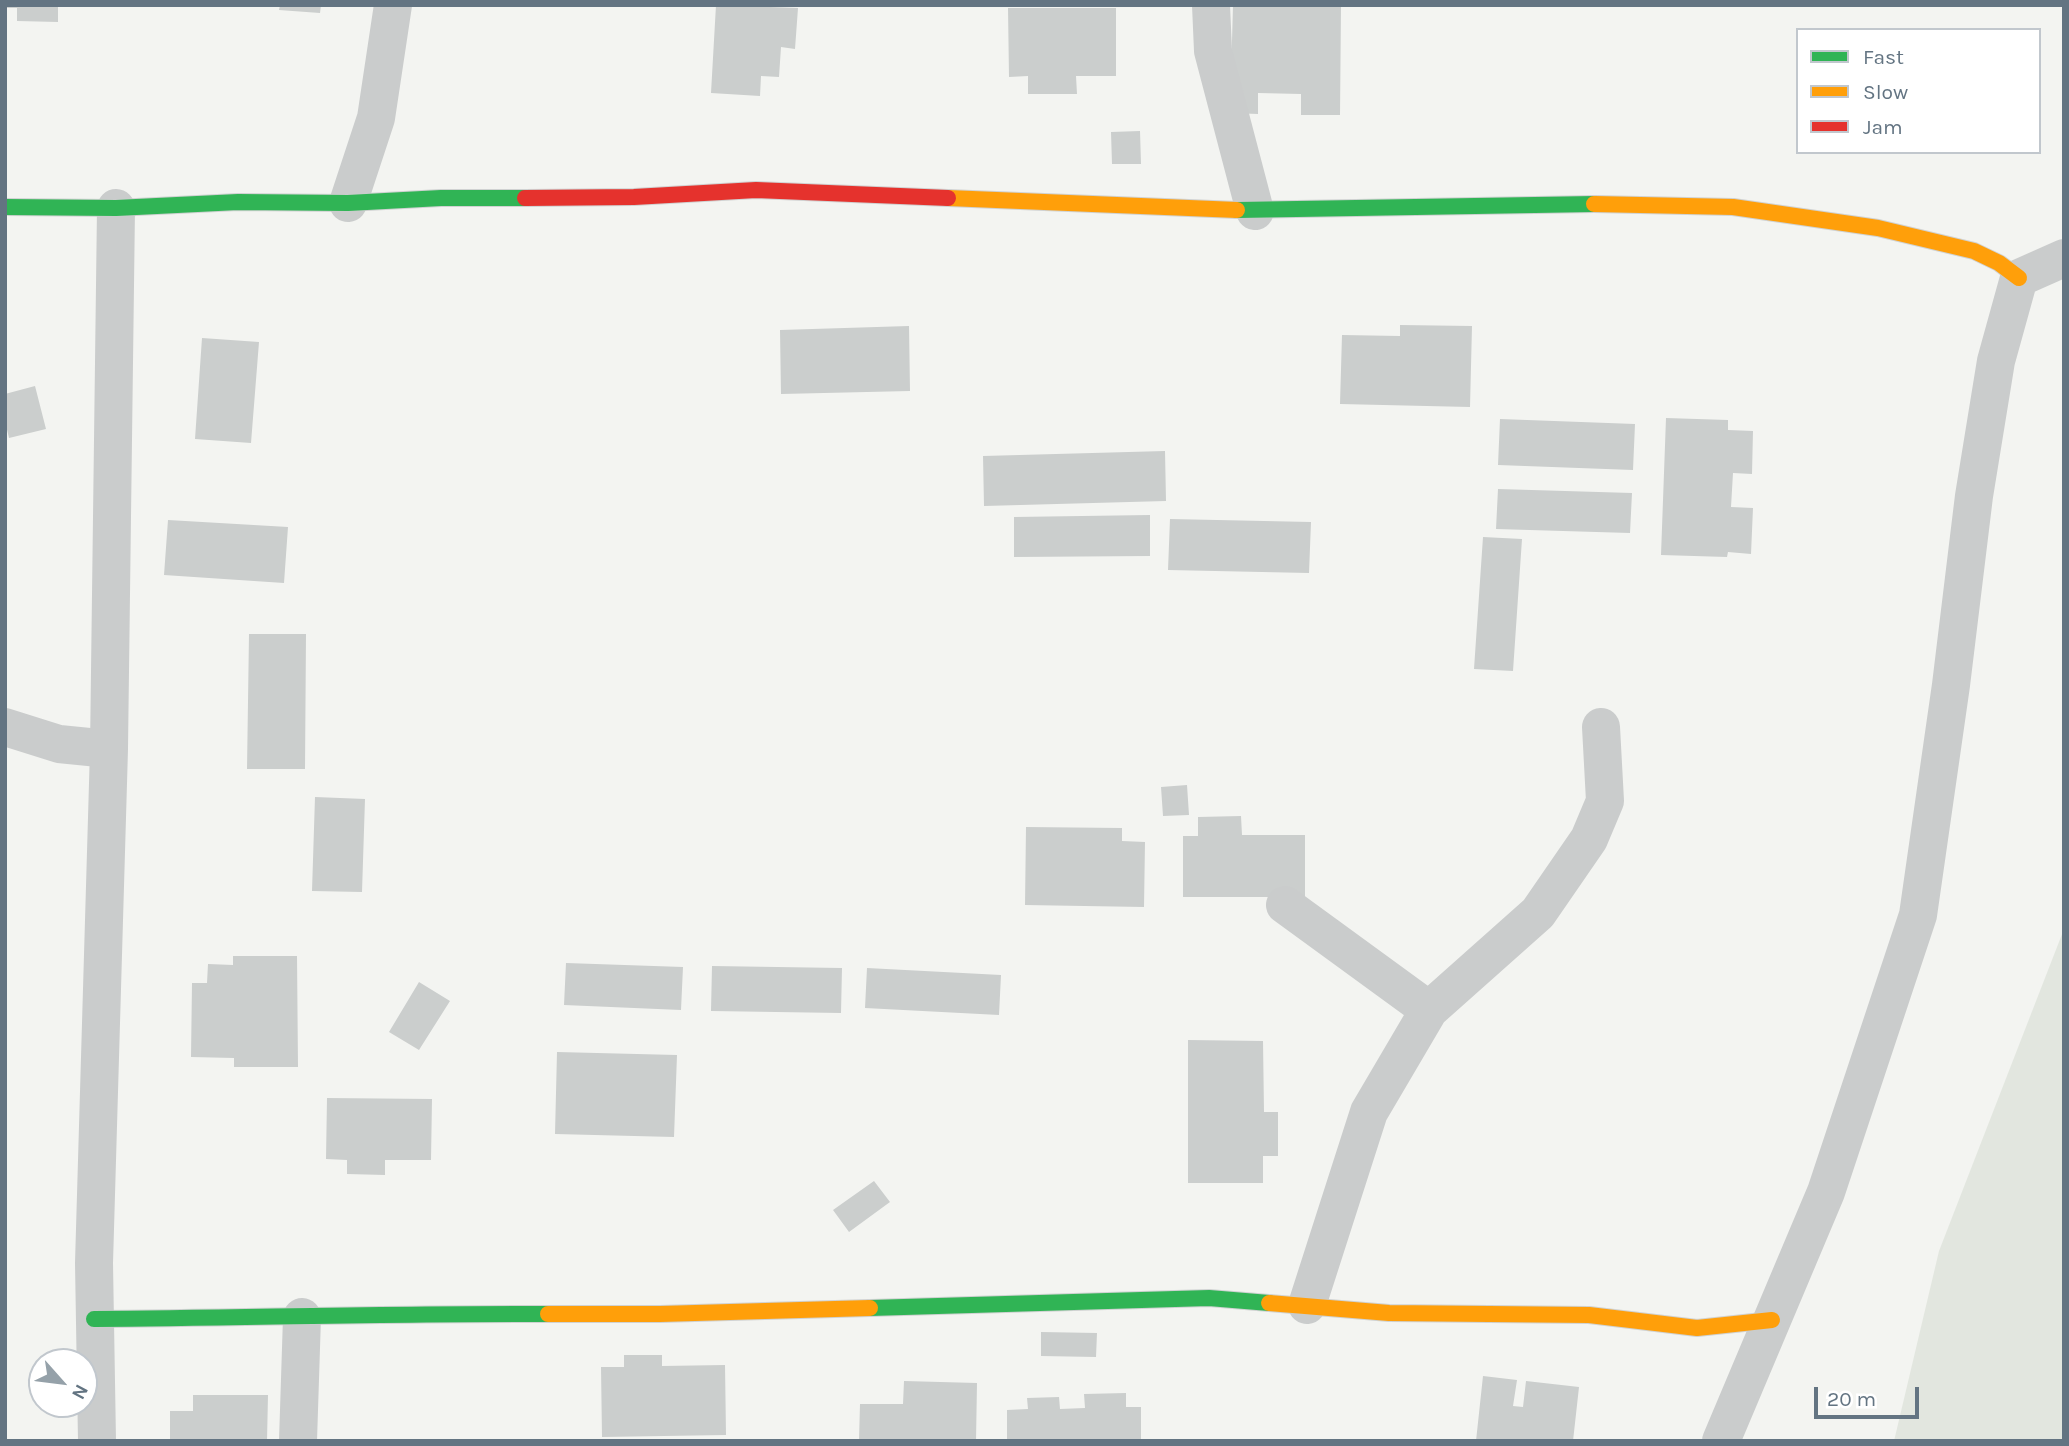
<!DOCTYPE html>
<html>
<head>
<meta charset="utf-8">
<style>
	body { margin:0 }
	#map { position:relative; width:2069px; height:1446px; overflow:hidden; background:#f3f4f1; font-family:Karla,sans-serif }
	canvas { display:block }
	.frame { position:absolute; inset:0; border:7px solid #637482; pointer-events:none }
	.legend { position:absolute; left:1796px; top:28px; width:245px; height:126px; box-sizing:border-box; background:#fff; border:2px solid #c1c7cd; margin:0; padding:9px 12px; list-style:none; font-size:21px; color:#637482 }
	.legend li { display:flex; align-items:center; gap:14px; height:35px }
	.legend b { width:35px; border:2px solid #c1c7cd }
	.north { position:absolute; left:28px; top:1348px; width:70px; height:70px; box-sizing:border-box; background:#fff; border:2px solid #c1c7cd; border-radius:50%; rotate:118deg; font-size:19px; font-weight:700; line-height:28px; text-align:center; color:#637482 }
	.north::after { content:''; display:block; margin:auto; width:24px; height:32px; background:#95a1a9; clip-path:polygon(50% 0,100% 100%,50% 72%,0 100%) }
	.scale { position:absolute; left:1814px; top:1387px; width:105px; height:32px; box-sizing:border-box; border:4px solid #637482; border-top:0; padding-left:9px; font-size:21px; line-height:24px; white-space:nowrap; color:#637482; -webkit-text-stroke:5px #fff; paint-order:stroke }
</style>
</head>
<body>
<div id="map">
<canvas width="2069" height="1446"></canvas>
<div class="frame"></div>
<ul class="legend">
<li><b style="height:9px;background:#30b455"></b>Fast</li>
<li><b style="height:9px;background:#ff9f0a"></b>Slow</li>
<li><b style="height:9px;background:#e5322d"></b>Jam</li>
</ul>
<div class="north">N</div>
<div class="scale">20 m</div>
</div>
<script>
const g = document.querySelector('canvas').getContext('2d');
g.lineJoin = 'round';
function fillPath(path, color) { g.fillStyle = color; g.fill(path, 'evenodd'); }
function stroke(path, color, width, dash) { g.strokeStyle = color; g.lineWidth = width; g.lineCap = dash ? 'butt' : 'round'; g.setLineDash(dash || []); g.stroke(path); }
fillPath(new Path2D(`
	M2064 929V1441H1894L1939 1251Z`), '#e2e6df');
fillPath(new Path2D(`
	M5 5H58V22L17 21V8H5Z
	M280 5H321L320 13 279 10Z
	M716 5 798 8 795 49 781 47 779 77 761 76 760 96 711 93Z
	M1233 5H1341L1340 115H1301V94L1258 93V114L1230 113Z
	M1008 8H1116V76H1076L1077 94H1028V76L1009 77Z
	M1140 131 1141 164H1112L1111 132Z
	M1400 325 1472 326 1470 407 1340 404 1342 335 1400 336Z
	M909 326 910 391 781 394 780 330Z
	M202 338 259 342 251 443 195 439Z
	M35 386 46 429 9 438 5 421V394Z
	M1666 418 1728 420V430L1753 431 1752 474 1733 473 1731 507 1753 508 1751 554 1728 552 1727 557 1661 555Z
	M1500 419 1635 424 1633 470 1498 465Z
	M1165 451 1166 501 984 506 983 456Z
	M1498 489 1632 493 1630 533 1496 529Z
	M1150 515V556L1014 557V517Z
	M1170 519 1311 522 1309 573 1168 570Z
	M168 520 288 527 284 583 164 575Z
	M1483 537 1522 539 1513 671 1474 669Z
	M249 634H306L305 769H247Z
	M1187 785 1189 815 1163 816 1161 787Z
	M315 797 365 799 362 892 312 891Z
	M1241 816 1242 835H1305V897H1183V836H1198V817Z
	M1026 827 1122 828V841L1145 842 1144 907 1025 905Z
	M233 956H297L298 1067H234V1058L191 1057 192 983H207L208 964 233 965Z
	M566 963 683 967 681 1010 564 1005Z
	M712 966 842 968 841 1013 711 1011Z
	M867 968 1001 975 999 1015 865 1008Z
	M419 982 450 1001 419 1050 389 1032Z
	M1188 1040 1263 1041 1264 1112H1278V1156H1263V1183H1188Z
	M557 1052 677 1055 674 1137 555 1134Z
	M327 1098 432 1099 431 1160H385V1175L347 1174V1160L326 1159Z
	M874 1181 890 1202 849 1232 833 1210Z
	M1041 1332 1097 1333 1096 1357 1041 1356Z
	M624 1355H662V1366L725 1365 726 1435 602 1437 601 1367H624Z
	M1483 1376 1517 1380 1513 1406 1523 1407 1526 1381 1579 1387 1573 1441H1476Z
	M904 1381 977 1383 976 1441H859L860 1404H903Z
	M1126 1393V1407H1141V1441H1007V1410L1028 1409 1027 1398 1059 1397 1060 1409 1085 1408 1084 1394Z
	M193 1395H268L267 1441H170V1411H193Z`), '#cbcecd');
const fast = new Path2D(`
	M5 207 116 208 238 202 348 203 441 198H525
	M1237 210 1594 204
	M870 1308 1209 1298 1269 1303
	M94 1319C245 1318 396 1313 548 1314`);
const slow = new Path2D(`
	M948 198 1237 210
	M1594 204 1733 207 1878 228 1974 251 1999 263 2019 278
	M1269 1303 1389 1313 1589 1315 1697 1328 1772 1320
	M548 1314H660L870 1308`);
const jam = new Path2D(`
	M525 198 634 197 756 190 948 198`);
stroke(fast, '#d0d2d2', 18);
stroke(slow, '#d0d2d2', 18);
stroke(jam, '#d0d2d2', 18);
stroke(new Path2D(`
	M1211 5 1213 51 1255 211
	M348 203 376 118 393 5
	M5 727 59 744 109 749
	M1285 905 1429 1010
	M1307 1305 1369 1112 1429 1010 1538 913 1589 839 1605 801 1601 727
	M97 1441 94 1263 109 749 116 208
	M298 1441 302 1317
	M1721 1441 1826 1192 1918 915 1951 685 1974 496 1996 361 2019 278 2064 258`), '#cacccc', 38);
stroke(fast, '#30b455', 16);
stroke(slow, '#ff9f0a', 16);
stroke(jam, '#e5322d', 16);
</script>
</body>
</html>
